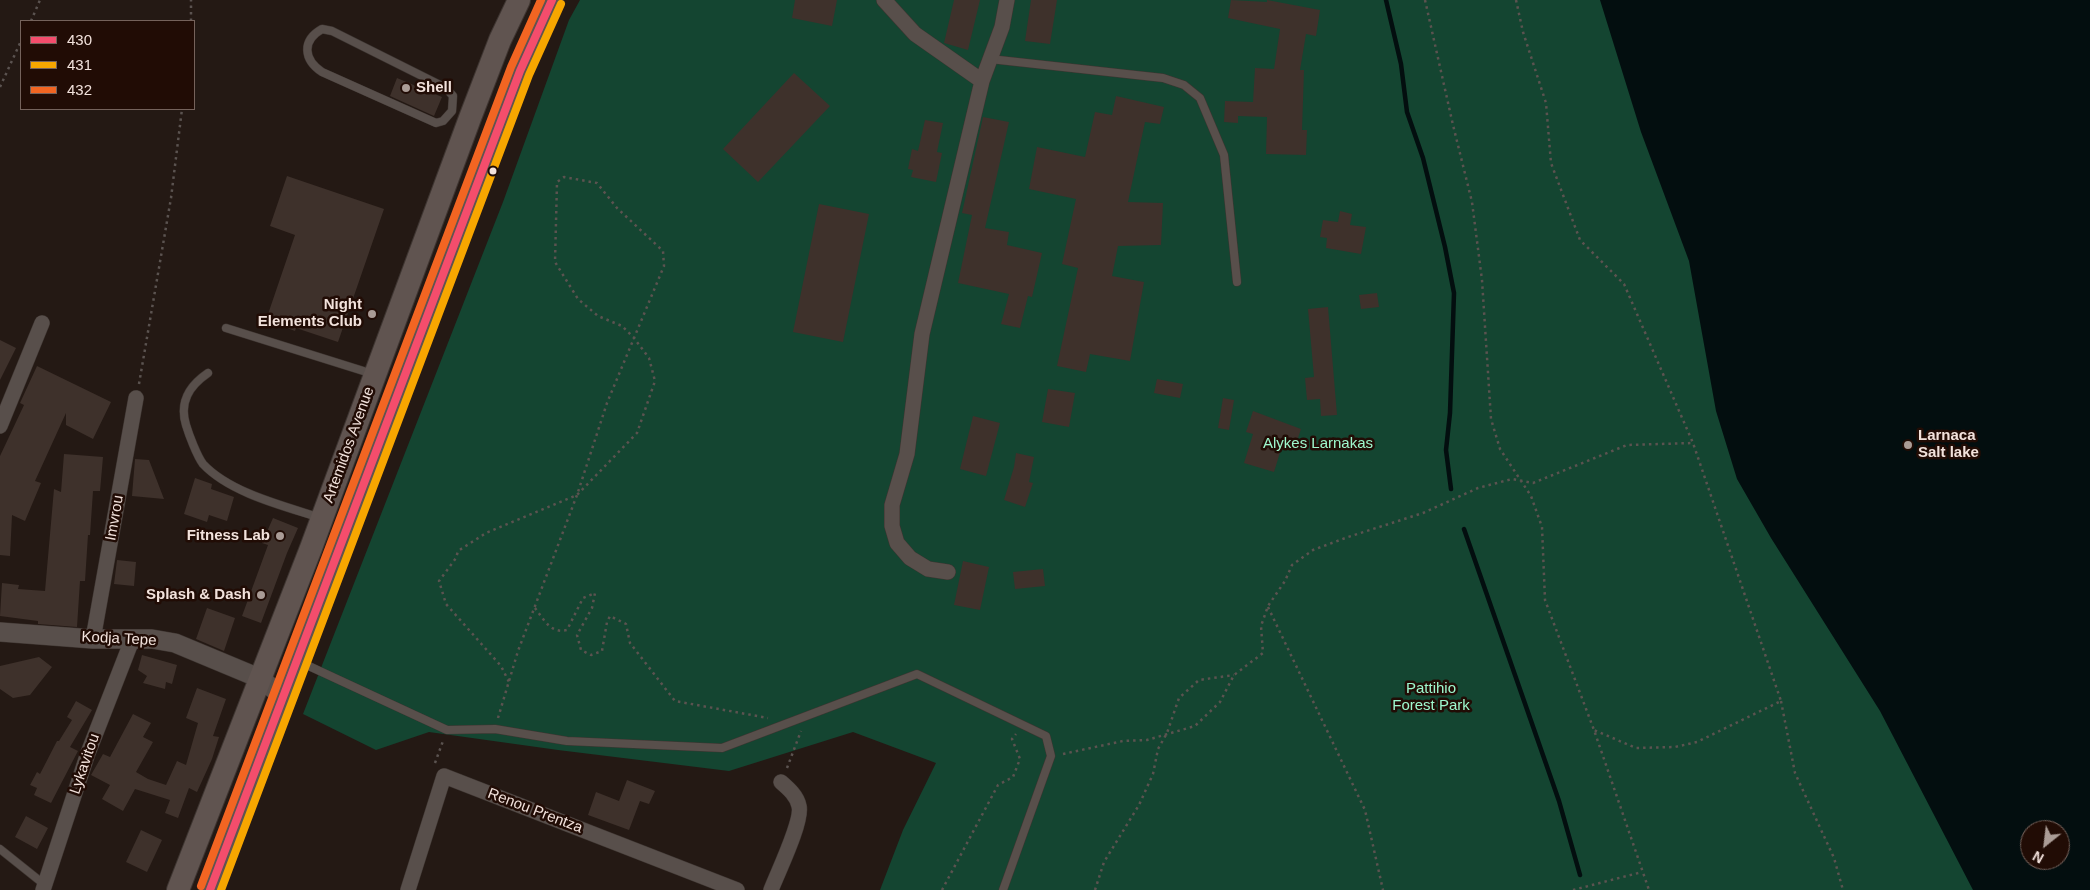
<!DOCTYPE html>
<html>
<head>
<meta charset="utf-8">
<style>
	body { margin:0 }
	#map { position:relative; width:2090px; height:890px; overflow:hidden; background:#241914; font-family:Arial,sans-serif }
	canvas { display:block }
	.legend { position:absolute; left:20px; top:20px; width:175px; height:90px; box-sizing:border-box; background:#210c05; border:1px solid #75625b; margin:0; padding:6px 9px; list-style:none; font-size:15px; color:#f2e2dc }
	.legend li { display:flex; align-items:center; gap:10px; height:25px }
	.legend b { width:25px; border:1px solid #75625b }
	.north { position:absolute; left:2020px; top:820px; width:50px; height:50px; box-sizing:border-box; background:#210c05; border:1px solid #75625b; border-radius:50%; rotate:209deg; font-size:14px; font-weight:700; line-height:20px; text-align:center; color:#f2e2dc }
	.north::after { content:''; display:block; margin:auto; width:18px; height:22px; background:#aa9c96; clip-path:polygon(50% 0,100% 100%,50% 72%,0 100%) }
</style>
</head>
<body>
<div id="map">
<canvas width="2090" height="890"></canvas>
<ul class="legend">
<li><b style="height:6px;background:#f44d6c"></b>430</li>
<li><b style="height:6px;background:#f7a600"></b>431</li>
<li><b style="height:6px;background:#f26522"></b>432</li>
</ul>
<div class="north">N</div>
</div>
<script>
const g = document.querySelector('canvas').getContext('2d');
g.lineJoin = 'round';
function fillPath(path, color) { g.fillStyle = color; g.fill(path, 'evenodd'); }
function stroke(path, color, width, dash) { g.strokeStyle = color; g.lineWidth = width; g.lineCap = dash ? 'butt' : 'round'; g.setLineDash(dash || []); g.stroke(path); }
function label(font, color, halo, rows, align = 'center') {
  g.font = font + ' Arial,sans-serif'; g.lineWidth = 5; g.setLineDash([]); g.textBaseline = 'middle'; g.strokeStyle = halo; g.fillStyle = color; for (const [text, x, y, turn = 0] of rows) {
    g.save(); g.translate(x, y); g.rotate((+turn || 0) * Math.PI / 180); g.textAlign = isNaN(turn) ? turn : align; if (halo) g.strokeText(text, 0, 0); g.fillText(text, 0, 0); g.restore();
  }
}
fillPath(new Path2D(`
	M580 0H2090V890H880L903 830 936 763 853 732 729 771 558 750 429 732 376 750 303 714 503 202 569 20ZM2030 830H2060V860H2030Z`), '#144531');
fillPath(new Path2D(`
	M1600 0H2090V890H1973L1880 711 1771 538 1737 479 1716 411 1689 261 1641 132ZM2030 830H2060V860H2030Z`), '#030e0f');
stroke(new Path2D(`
	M1386 0 1401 64 1407 112 1423 158 1445 247 1454 293 1450 413 1446 450 1451 489
	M1464 529 1559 801 1580 875`), '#030e0f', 4.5);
fillPath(new Path2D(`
	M795 0H837L832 26 792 18Z
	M954 0H980L968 50 944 43Z
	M1031 0H1057L1050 44 1025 41Z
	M1231 0 1267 2V0L1320 10 1316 36 1306 34 1300 70H1304L1302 130H1307L1306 155 1266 154 1267 117 1238 116V123L1224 122 1225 101 1253 102 1255 68 1274 69 1280 29 1228 18Z
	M794 73 830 106 758 182 723 149Z
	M397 78 442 97 434 116 390 96Z
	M1116 96 1164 107 1160 124 1145 122 1128 202 1163 203 1161 245 1118 246 1112 276 1144 282 1130 361 1090 354 1086 372 1057 366 1078 268 1062 264 1076 199 1029 189 1037 147 1085 157 1095 112 1112 115Z
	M983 117 1009 122 985 228 1009 232 1007 245 1042 253 1032 297 1028 296 1020 328 1001 324 1009 294 958 283 972 215 962 213Z
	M925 120 943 123 937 152 942 153 936 182 911 177 913 170 908 169 912 149 918 151Z
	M287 176 384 209 338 342 296 328 295 331 266 320 295 235 270 226Z
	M819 204 869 214 843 342 793 332Z
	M1340 211 1352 214 1350 225 1366 227 1361 254 1326 248 1327 238 1320 237 1323 220 1338 222Z
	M1377 293 1379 307 1361 309 1359 295Z
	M1328 307 1337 415 1321 416 1320 399 1307 400 1305 378 1314 377 1308 309Z
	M0 340 16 348 0 380Z
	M37 366 111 402 93 439 66 425V413L35 481 41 483 25 521 12 515 10 556 0 555V456L24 405 20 403Z
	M1157 379 1183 384 1180 398 1154 393Z
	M1048 389 1075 393 1069 427 1042 422Z
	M1223 398 1234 400 1229 430 1218 428Z
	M1253 411 1301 429 1294 450 1282 446 1274 472 1244 463 1253 434 1246 432Z
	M973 416 1000 423 986 476 960 469Z
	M1016 453 1034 457 1029 482 1033 483 1025 507 1004 500 1014 467Z
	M64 454 103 457 100 491H93L90 535H88L85 581H80L77 627 38 624V621L0 616 2 583 19 585 18 589 45 591 54 489 61 492Z
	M135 459 149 460 164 499 132 496Z
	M195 478 212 484 211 489 234 497 227 521 209 515 207 522 184 514Z
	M273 518 298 528 287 553 261 623 242 616 268 545 262 543Z
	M117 560 136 562 134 586 114 584Z
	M963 561 989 567 980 610 954 605Z
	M1043 569 1045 586 1015 589 1013 572Z
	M207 608 235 618 224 651 196 639Z
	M142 655 177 665 172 684 166 682 165 689 143 683 147 676 138 670Z
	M39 657 52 667 30 695 13 698 0 689V666Z
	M197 688 226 699 213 736 219 737 212 759 197 792 189 788 178 818 165 813 170 800 135 789 123 811 102 799 110 785 91 775 103 754 110 757 133 714 151 723 143 737 153 742 136 772 148 779 166 785 177 761 186 765 198 723 186 718Z
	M76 701 92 710 70 747 78 751 51 803 34 795 37 788 30 785 37 772 40 774 57 741H59L72 720 67 717Z
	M627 780 655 791 649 804 640 801 629 830 588 815 596 792 619 801Z
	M26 816 48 828 37 849 15 837Z
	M141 830 162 840 147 872 126 862Z`), '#3e312b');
const service = new Path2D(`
	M322 29 332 31 446 88 453 96 452 111 443 121 436 123 322 72C304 60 301 41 322 29Z
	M990 59 1163 78 1184 85 1200 98 1224 155 1237 282
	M226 328 373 374
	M208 373C189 386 179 402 186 425 189 435 197 456 203 464 230 493 284 506 321 518
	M298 661 447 730 495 729 567 741 722 748 917 674 1046 736 1051 756 1003 890
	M0 849 45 885`);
const minor = new Path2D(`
	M884 0 915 34 982 81
	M0 426 42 323
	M948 572 928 569 910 558 897 543 892 526V505L907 454 922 334 982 81 1002 27 1007 0
	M93 639 136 398
	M43 890 88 753 132 640
	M408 890 444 776 737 890
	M771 890C777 874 803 821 799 806 797 796 789 789 781 782`);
const tertiary = new Path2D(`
	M0 632 93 639H152L175 643 259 678 284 697`);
const primary = new Path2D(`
	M178 890 311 548 470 118 500 40 519 0
	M210 890 520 71 552 0`);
stroke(service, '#3e3531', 9);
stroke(minor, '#3e3531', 16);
stroke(tertiary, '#3e3531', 20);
stroke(primary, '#3e3531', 24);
stroke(new Path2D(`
	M1425 0 1453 125 1472 202 1482 280 1491 419 1500 449 1531 496 1542 527 1545 600 1594 730 1649 890
	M1516 0 1523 32 1546 103 1551 163 1557 179 1580 240 1624 284 1693 443 1781 701 1697 742 1675 747 1636 748 1594 730
	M31 21 40 0
	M191 21V0
	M0 87 21 41
	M139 384 171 198 182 109
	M1268 607 1365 810 1383 890
	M535 608C544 620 551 634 567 630L583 598 595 593 592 608 577 635 581 650 591 655 602 651 607 622 610 616 626 624 630 643 675 701 768 718
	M1781 701 1795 773 1834 858 1843 890
	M498 718 518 651 577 495 607 403 664 266 663 251 617 208 597 183 564 177 557 182 555 262 578 299 598 316 622 326 634 338 649 358 655 381 637 433 577 495 486 533 458 551 456 558 439 581 446 604 501 666 509 682
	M1063 754 1123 741 1147 740 1195 726 1220 702 1234 675 1263 653 1261 626 1268 606 1285 581 1292 565 1313 550 1348 537 1423 513 1478 488 1512 479 1533 483 1627 445 1693 443
	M435 763 443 741
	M787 768 801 731
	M942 890 998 785 1013 777 1020 759 1012 739 1016 734
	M1095 890 1104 862 1139 805 1153 774 1158 749 1167 733 1179 698 1199 680 1234 675
	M1573 890 1642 872`), '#5b5350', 2.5, [2.5, 4]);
stroke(service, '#584f4b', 8);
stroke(minor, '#584f4b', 15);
stroke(tertiary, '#584f4b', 19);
stroke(primary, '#605450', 22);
stroke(new Path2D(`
	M210 890 520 71 552 0`), '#f44d6c', 8);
stroke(new Path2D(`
	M221 890 529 75 561 4`), '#f7a600', 8);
stroke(new Path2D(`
	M201 886 511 67 541 0`), '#f26522', 8);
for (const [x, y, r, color] of [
	[406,88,5,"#aa9c96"],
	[493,171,4.5,"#f2e2dc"],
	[372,314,5,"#aa9c96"],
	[1908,445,5,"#aa9c96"],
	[280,536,5,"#aa9c96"],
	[261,595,5,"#aa9c96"]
]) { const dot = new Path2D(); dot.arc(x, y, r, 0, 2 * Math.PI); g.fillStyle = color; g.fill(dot); stroke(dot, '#210c05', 2); }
label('bold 15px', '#f2e2dc', '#210c05', [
	["Shell",416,88,"left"],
	["Night",362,305],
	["Elements Club",362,322],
	["Larnaca",1918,436,"left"],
	["Salt lake",1918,453,"left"],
	["Fitness Lab",270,536],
	["Splash & Dash",251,595]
], 'right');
label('15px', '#9ef8ce', '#210c05', [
	["Alykes Larnakas",1318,444],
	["Pattihio",1431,689],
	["Forest Park",1431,706]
]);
label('15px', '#f2e2dc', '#210c05', [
	["Artemidos Avenue",349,445,-70],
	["Imvrou",115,518,-80],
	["Kodja Tepe",119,639,3],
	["Lykavitou",85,764,-71],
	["Renou Prentza",535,811,21]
]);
</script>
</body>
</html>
